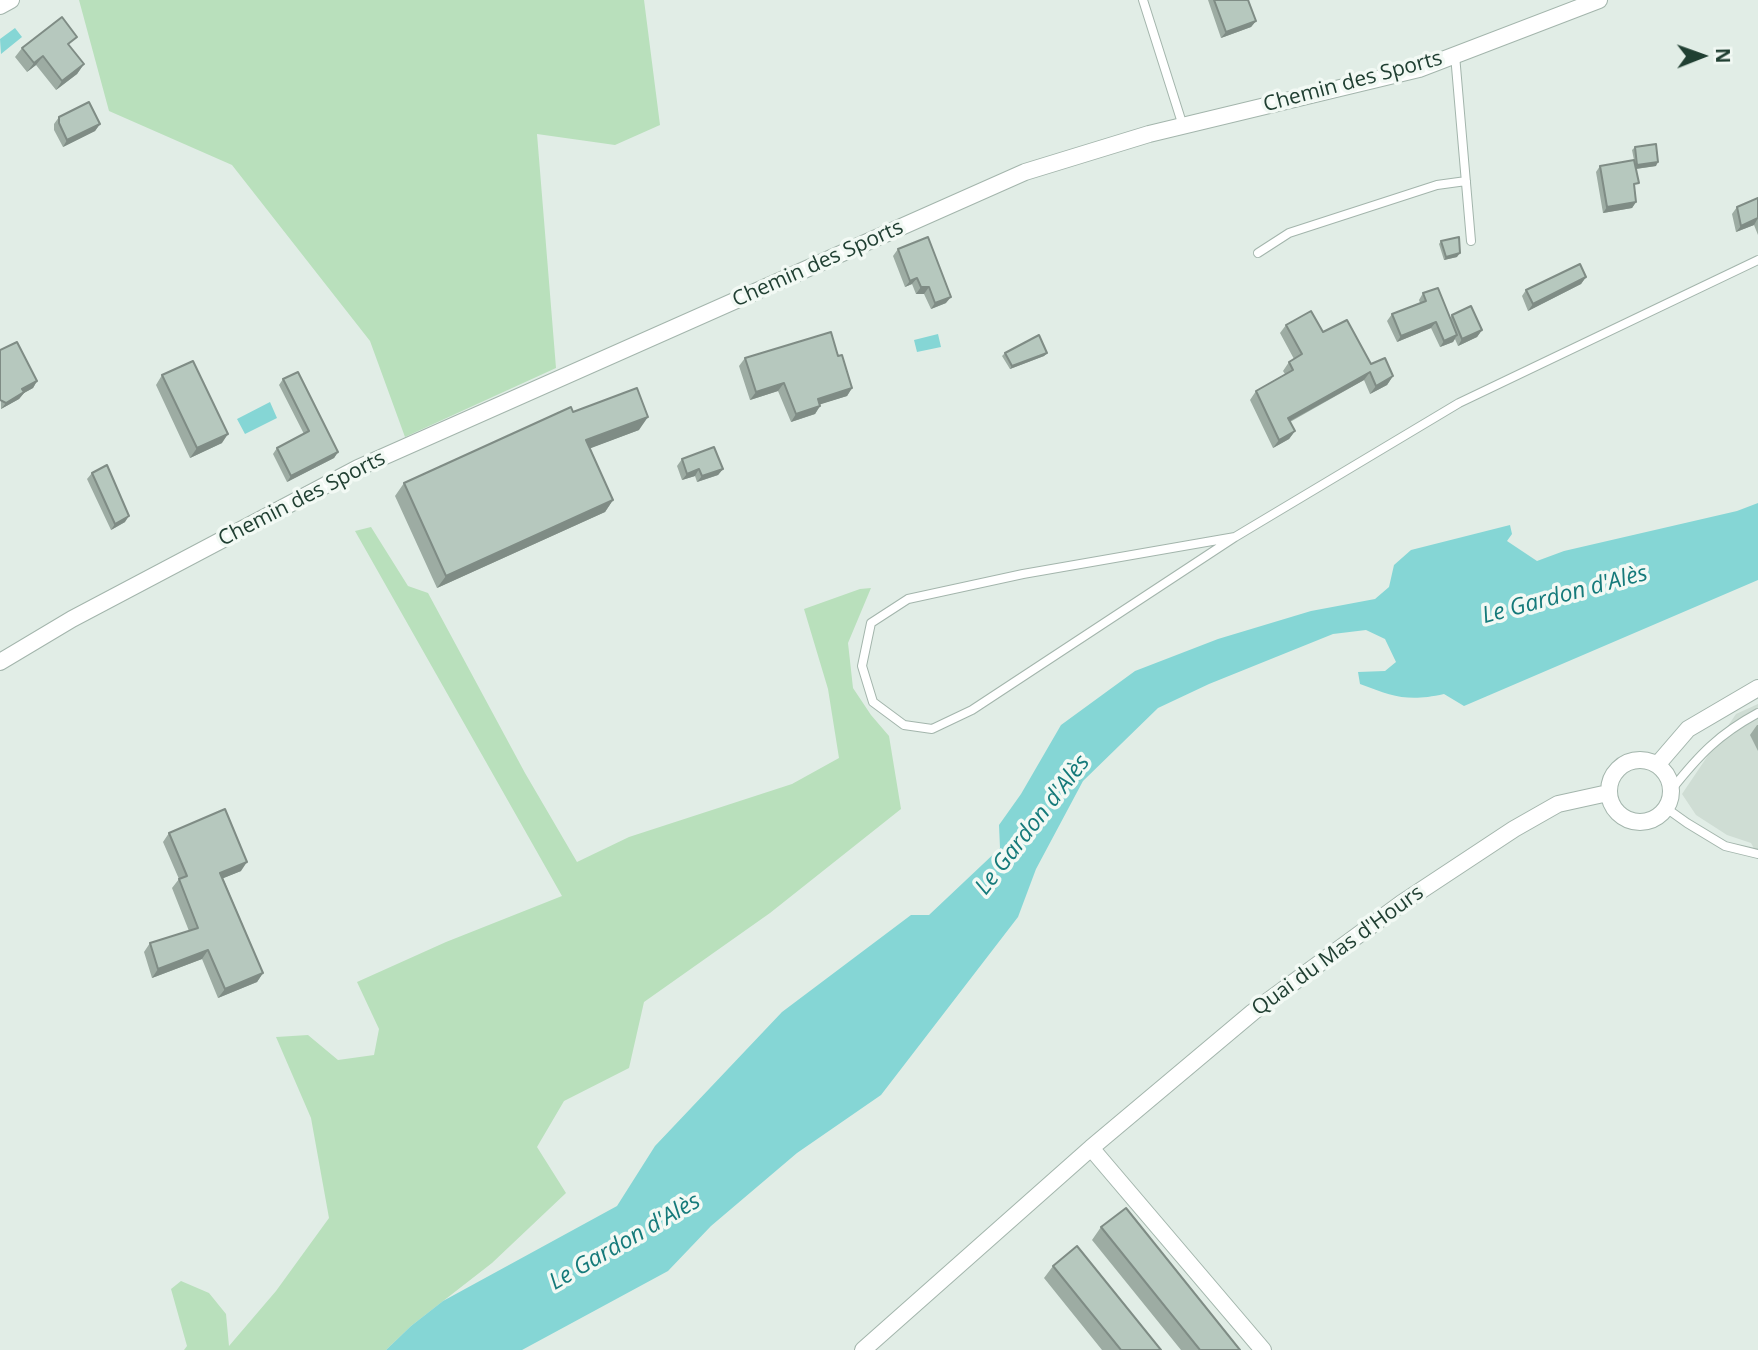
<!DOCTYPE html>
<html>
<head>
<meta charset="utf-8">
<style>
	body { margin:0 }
	#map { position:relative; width:1758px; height:1350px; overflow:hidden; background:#e1ede6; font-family:"Open Sans",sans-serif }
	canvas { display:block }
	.north { position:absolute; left:1667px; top:21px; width:70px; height:70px; -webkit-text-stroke:5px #f2f9f4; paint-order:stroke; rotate:89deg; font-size:19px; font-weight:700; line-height:28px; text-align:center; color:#203f32 }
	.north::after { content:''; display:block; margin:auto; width:24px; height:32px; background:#203f32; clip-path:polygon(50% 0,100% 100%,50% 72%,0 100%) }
</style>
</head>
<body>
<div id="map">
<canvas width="1758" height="1350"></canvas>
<div class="north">N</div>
</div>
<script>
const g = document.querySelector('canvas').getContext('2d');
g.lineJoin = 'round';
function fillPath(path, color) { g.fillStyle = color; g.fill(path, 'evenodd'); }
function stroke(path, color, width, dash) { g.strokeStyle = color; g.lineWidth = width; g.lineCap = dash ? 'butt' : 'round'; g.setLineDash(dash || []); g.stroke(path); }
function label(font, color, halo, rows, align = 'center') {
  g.font = font + ' "Open Sans",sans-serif'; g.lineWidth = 7; g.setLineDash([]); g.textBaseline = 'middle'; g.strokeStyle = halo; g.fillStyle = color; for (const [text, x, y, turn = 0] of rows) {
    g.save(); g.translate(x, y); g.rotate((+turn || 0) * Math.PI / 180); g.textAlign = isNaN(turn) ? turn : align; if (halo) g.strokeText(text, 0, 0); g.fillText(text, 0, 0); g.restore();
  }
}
fillPath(new Path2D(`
	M1758 704V856L1751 843 1727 835 1696 815 1682 794 1736 714Z`), '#cfddd4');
fillPath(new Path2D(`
	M79 0H644L660 125 615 145 537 134 556 368 405 437 370 341 232 165 109 111Z
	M371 527 408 586 428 593 525 773 577 862 629 837 792 784 839 758 828 689 804 609 860 589 871 588 848 643 853 688 871 715 889 736 901 809 770 913 644 1002 629 1068 564 1101 537 1147 566 1193 492 1263 411 1326 386 1350H184L187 1346 171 1289 181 1281 209 1293 226 1314 229 1346 276 1291 329 1218 311 1118 276 1037 308 1035 338 1060 374 1055 379 1029 357 982 446 942 562 896 355 531Z`), '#b9e0bc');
fillPath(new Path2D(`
	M15 28 22 37 1 54 0 39Z
	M938 334 941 347 917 352 914 340Z
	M270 402 277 418 245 434 237 419Z
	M1758 503V580L1464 706 1444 694C1408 702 1394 697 1360 684L1358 672 1385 671 1396 662 1385 639 1366 630 1333 634 1209 684 1158 708 1083 781 1036 869 1018 917 881 1095 797 1153 711 1226 668 1271 522 1350H386L411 1326 443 1301 617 1206 655 1146 782 1012 911 915H929L1000 848 999 825 1021 794 1061 725 1135 671 1218 639 1311 611 1375 599 1389 587 1394 565 1411 550 1510 525 1512 534 1507 541 1537 561 1564 551 1737 511Z`), '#85d6d5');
const service = new Path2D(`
	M1143 0 1183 126
	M1455 55 1471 241
	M1258 253 1289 233 1437 185 1466 181
	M1235 537 1023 574 908 599 871 623 862 666 873 702 904 725 932 729 972 710 1235 537 1459 403 1758 260
	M1672 789C1699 755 1719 734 1758 713
	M1666 808 1687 823 1725 846 1758 854`);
const minor = new Path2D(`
	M0 6 11 0
	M0 662 72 619 358 468 1025 172 1149 134 1419 69 1599 0
	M1609 791a31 31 0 1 1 62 0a31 31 0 1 1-62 0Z
	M1657 765 1688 729 1758 688
	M1091 1148 1263 1350
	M863 1350 1091 1148 1253 1012 1402 903 1514 829 1558 804 1608 793`);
stroke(service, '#a3b5ac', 10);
stroke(minor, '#a3b5ac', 18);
stroke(service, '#fff', 8);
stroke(minor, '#fff', 16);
fillPath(new Path2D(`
	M1208 0H1248L1256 21 1251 27 1221 38Z
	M70 47 84 64 77 74 56 90 36 65 27 72 15 57 22 48Z
	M59 117 100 124 95 131 63 147 54 130V124Z
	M1635 147 1656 166 1636 169 1634 189 1636 202 1632 208 1603 213 1596 172 1600 166 1634 160 1632 150Z
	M1758 198V235L1754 225 1736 232 1732 214 1737 207Z
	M1441 241 1457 257 1444 260 1439 244Z
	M898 249 946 303 931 309 924 294H916L912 284 905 287 893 256Z
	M1586 277 1581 284 1528 311 1522 296 1526 290Z
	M1423 293 1450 318 1452 315 1482 330 1477 337 1458 346 1455 339 1453 342 1440 347 1431 328 1397 342 1387 321 1392 314 1420 303 1419 300Z
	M1286 325 1323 332 1371 364 1393 376 1387 385 1370 394 1364 380 1290 422 1295 431 1289 439 1273 448 1250 400 1256 391 1285 374 1283 371 1289 362 1294 359 1280 333Z
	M0 350 37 381 33 388 24 393 19 399 1 409Z
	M1005 353H1047L1044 356 1010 369 1002 356Z
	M838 356 852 388 847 396 820 404V406L815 414 791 422 778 391 750 400 739 366 745 358Z
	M162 375 222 443 190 458 156 385Z
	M283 379 338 452 334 458 287 482 273 454 277 448 304 434 279 385Z
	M573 412 639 430 590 448 613 500 605 512 437 588 395 496 404 483Z
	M682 459 723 469 718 475 697 482 695 476 682 480 677 466Z
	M92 473 125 522 111 530 87 479Z
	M1757 725H1758V751L1750 735Z
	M169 833 241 871 223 878 263 973 257 982 218 998 202 959 152 978 144 952 150 943 189 931 172 888 179 879 163 842Z
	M1101 1227 1240 1350H1181L1092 1240Z
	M1053 1266 1161 1350H1102L1044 1278Z`), '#9daca3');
fillPath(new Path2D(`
	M1256 21 1251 27 1221 38 1226 32Z
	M43 56 36 65 27 72 34 63Z
	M84 64 77 74 56 90 62 81Z
	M100 124 95 131 63 147 67 140Z
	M1658 162 1656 166 1635 169 1637 165Z
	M1636 202 1632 208 1603 213 1607 207Z
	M1758 218 1754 225 1736 232 1741 226Z
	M1460 253 1457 257 1444 260 1446 257Z
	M1586 277 1581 284 1528 311 1533 304Z
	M917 278 912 284 905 287 910 281Z
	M921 287H929L924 294H916Z
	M951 297 946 303 931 309 935 303Z
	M1436 322 1431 328 1397 342 1401 336Z
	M1482 330 1477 337 1458 346 1462 339Z
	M1457 335 1453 342 1440 347 1444 341Z
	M1047 353 1044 356 1010 369 1012 366Z
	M1370 372 1364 380 1281 426 1288 418Z
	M1393 376 1387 385 1370 394 1376 386Z
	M37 381 33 388 24 393 19 399 1 409 6 403 22 389Z
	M784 383 778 391 750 400 756 392Z
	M852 388 847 396 812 407 818 399Z
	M820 406 815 414 791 422 796 414Z
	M648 417 639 430 578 453 586 440Z
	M1295 431 1289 439 1273 448 1279 440Z
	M228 434 222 443 190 458 197 448Z
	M338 452 334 458 287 482 291 476Z
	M699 469 695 476 682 480 687 474Z
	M723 469 718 475 697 482 702 476Z
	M613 500 605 512 437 588 446 576Z
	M129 516 125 522 111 530 115 524Z
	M247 862 241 871 214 882 220 873Z
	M208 950 202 959 152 978 158 969Z
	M263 973 257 982 218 998 225 989Z`), '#7f8c85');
const building = new Path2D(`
	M1214 0H1248L1256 21 1226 32Z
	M62 17 77 37 68 44 84 64 62 81 43 56 34 63 22 48Z
	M89 102 100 124 67 140 59 123V117Z
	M1656 144 1658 162 1637 165 1635 147Z
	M1634 160 1639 183 1634 184 1636 202 1607 207 1600 166Z
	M1758 198V218L1741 226 1737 207Z
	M928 237 951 297 935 303 929 287H921L917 278 910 281 898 249Z
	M1459 237 1460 253 1446 257 1441 241Z
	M1580 264 1586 277 1533 304 1526 290Z
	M1438 288 1457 335 1444 341 1436 322 1401 336 1392 314 1426 301 1423 293Z
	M1471 306 1482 330 1462 339 1452 315Z
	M1311 311 1323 332 1347 320 1371 364 1385 358 1393 376 1376 386 1370 372 1288 418 1295 431 1279 440 1256 391 1293 370 1289 362 1302 354 1286 325Z
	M831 332 838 356 842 355 852 388 818 399 820 406 796 414 784 383 756 392 745 358Z
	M1039 335 1047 353 1012 366 1005 353Z
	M17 342 37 381 22 389 24 392 6 403 0 400V350Z
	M193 361 228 434 197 448 162 375Z
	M298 372 338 452 291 476 277 448 309 431 283 379Z
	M637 388 648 417 586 440 613 500 446 576 404 483 571 407 573 412Z
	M714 447 723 469 702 476 699 469 687 474 682 459Z
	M107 465 129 516 115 524 92 473Z
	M225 809 247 862 220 873 263 973 225 989 208 950 158 969 150 943 198 928 179 879 187 876 169 833Z
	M1126 1208 1240 1350H1200L1101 1227Z
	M1077 1246 1161 1350H1121L1053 1266Z`);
fillPath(building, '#b6c8be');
stroke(building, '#7f8c85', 2);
label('21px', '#203f32', '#f2f9f4', [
	["Chemin des Sports",1353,82,-15],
	["Chemin des Sports",818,264,-24],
	["Chemin des Sports",302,499,-27],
	["Quai du Mas d'Hours",1338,951,-36]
]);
label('italic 23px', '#157a7a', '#f2f9f4', [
	["Le Gardon d'Alès",1565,595,-15],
	["Le Gardon d'Alès",1033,825,-52],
	["Le Gardon d'Alès",625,1242,-30]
]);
</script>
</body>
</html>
